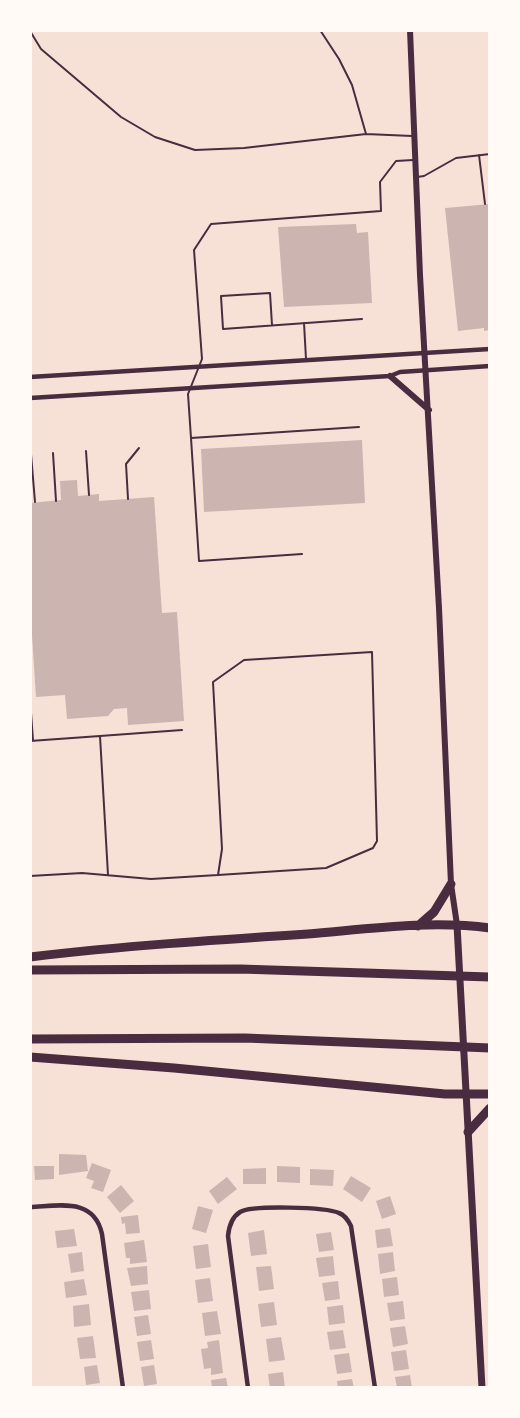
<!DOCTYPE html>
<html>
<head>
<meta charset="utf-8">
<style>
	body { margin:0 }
	#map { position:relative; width:520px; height:1418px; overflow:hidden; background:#f7e1d7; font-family:Poppins,sans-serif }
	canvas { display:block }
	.frame { position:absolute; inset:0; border:32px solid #fffaf5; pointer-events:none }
</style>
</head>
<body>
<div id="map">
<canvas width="520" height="1418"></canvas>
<div class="frame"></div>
</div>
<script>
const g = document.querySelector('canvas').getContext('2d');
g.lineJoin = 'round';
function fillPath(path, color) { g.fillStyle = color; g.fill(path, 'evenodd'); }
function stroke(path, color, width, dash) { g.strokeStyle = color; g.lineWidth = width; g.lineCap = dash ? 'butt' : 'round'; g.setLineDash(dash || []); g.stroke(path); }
fillPath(new Path2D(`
	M490 204V330L484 331V328L458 331 445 208Z
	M356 224 357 233 368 232 372 303 284 307 278 227Z
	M362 440 365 503 204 512 201 449Z
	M77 480 78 496 99 494V501L154 497 162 613 177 612 184 721 128 725 127 708 114 709 108 716 67 719 65 695 36 697 30 605V503L61 500 60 481Z
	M59 1154 86 1155 88 1171 59 1175Z
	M92 1163 111 1170 103 1192 91 1188 94 1181 86 1178Z
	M34 1166H54V1179L35 1180Z
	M277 1166 300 1167V1183L277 1182Z
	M266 1168V1184H243V1169Z
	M310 1169 334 1170 333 1186 310 1185Z
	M351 1176 371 1188 362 1202 343 1189Z
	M227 1177 237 1189 218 1204 209 1191Z
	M121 1185 134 1201 120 1213 107 1197Z
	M390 1196 396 1214 382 1219 376 1201Z
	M198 1206 213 1210 206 1233 192 1229Z
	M138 1215 140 1233 126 1234 125 1223 122 1224 121 1217Z
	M390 1228 393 1246 377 1248 375 1230Z
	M74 1229 77 1246 57 1248 55 1231Z
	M264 1230 267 1254 251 1256 248 1233Z
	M331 1232 334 1250 319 1252 316 1234Z
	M144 1240 147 1262 130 1264V1258H126L124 1243Z
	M208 1244 211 1267 196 1269 193 1246Z
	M82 1252 84 1271 71 1273 68 1254Z
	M393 1252 395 1271 380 1274 378 1254Z
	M333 1256 335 1275 319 1277 316 1258Z
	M147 1266 148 1284 131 1286 127 1268Z
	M271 1266 274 1289 259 1291 256 1267Z
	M397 1277 399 1295 384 1297 382 1279Z
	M210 1278 213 1301 198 1303 195 1280Z
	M84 1279 87 1295 66 1298 64 1282Z
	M338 1281 340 1299 325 1301 322 1283Z
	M149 1290 151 1309 134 1311 131 1292Z
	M403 1301 405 1319 390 1321 387 1303Z
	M274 1302 277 1325 261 1327 258 1304Z
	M89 1304 91 1325 74 1327 73 1306Z
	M343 1305 345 1323 329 1325 327 1307Z
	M217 1311 221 1334 205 1336 202 1313Z
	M148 1315 151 1334 137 1336 134 1317Z
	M405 1326 408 1344 393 1347 390 1328Z
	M343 1330 346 1348 330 1350 327 1332Z
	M93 1336 96 1358 80 1359 77 1338Z
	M281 1337 285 1360 269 1362 266 1339Z
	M151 1340 154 1359 140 1361 137 1342Z
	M219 1340 223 1373 211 1375V1368L204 1369 201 1349 208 1348 207 1342Z
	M406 1350 409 1369 394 1371 391 1352Z
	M349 1353 352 1372 337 1374 334 1355Z
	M97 1365 100 1383 86 1385 84 1367Z
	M154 1365 157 1384 144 1386 141 1367Z
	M283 1372 285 1388H270L268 1374Z
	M410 1375 412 1388H397L395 1377Z
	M226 1378 228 1388H212L211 1380Z
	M352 1379 354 1388H338L337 1381Z`), '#ccb4b1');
stroke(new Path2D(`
	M489 330 490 332`), '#4a2c40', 2);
stroke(new Path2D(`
	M320 30 339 59 352 85 366 134
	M30 31 41 49 121 117 155 137 195 150 244 148 366 134 412 136
	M479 155 485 204
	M417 177 424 176 456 158 490 154
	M304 323 306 359
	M272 325 270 293 221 296 223 329 362 319
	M359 427 191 438 188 394 202 359 194 250 211 224 381 211 380 182 396 161 413 160
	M191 438 199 561 302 554
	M86 451 89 495
	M53 453 56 501
	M31 454 35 502
	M128 499 126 464 139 448
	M30 699 33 740
	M100 736 182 730
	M30 741 100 736 108 875
	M30 876 82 873 151 879 218 875 222 849 213 682 244 660 372 652 377 841 373 848 326 868 218 875`), '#4a2c40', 2);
stroke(new Path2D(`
	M30 377 490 349
	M30 398 390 376 400 372 490 366
	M30 1207C59 1206 94 1197 102 1234L123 1388
	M248 1388 228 1236C229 1226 232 1217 240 1212 252 1205 326 1207 339 1213 345 1215 348 1220 351 1226L375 1388`), '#4a2c40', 4.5);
stroke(new Path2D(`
	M410 30 420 275 439 608 451 884 457 925
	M390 376 429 410`), '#4a2c40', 6);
stroke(new Path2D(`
	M457 925 482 1388`), '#4a2c40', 7);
stroke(new Path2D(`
	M418 926 434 912 451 884
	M30 957C122 946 215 940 308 934 368 929 430 920 490 928
	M30 970 240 969 490 977
	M30 1039 245 1038 490 1048
	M30 1057 174 1068 445 1094H490
	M468 1132 490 1108`), '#4a2c40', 9);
</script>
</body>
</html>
